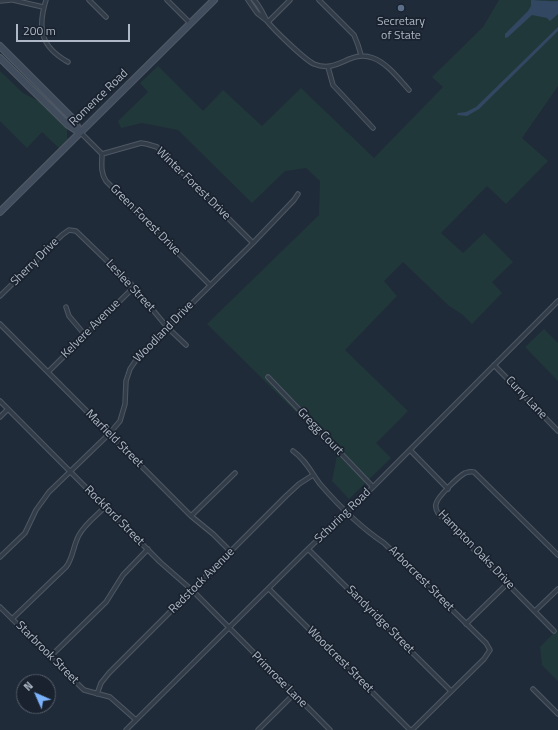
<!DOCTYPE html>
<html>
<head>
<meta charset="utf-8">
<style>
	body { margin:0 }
	#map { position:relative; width:558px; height:730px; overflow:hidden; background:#202b39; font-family:"Titillium Web",sans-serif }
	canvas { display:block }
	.north { position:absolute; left:16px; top:674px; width:40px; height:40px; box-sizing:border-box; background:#19222e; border:1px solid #555e6b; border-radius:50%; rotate:315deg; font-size:11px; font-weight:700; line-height:16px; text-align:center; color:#aeb8c6 }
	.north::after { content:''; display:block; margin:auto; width:14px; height:18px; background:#7cb2fc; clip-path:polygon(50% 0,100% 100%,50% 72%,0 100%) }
	.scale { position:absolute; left:16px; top:24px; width:114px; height:18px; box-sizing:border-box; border:2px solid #aeb8c6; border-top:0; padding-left:5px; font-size:12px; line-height:14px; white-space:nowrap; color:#aeb8c6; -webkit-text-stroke:3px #19222e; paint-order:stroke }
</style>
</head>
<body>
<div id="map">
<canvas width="558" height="730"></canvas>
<div class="north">N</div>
<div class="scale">200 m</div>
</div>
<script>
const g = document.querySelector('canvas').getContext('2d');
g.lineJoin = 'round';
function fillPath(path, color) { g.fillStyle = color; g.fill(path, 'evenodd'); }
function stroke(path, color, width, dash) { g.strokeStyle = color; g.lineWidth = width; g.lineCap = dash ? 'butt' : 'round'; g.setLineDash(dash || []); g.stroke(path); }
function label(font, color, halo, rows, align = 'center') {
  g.font = font + ' "Titillium Web",sans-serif'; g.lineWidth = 3.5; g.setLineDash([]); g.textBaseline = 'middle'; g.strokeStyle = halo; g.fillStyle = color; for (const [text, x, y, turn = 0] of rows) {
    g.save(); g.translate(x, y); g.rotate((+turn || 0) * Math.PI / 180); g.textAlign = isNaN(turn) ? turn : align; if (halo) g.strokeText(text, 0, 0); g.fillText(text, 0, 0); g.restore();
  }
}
fillPath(new Path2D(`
	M499 0H558V86L522 138 548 161 506 204 487 186 441 233 463 253 484 233 513 262 492 282 502 293 472 324 463 315 449 306 403 262 384 281 397 296 345 350 408 411 376 443 391 458 349 499 332 481 337 456 292 408 207 324 319 215 320 181 306 168 285 171 252 203 178 130 142 123 121 128 118 121 148 92 140 83 158 66 203 111 223 90 262 126 301 88 374 158 443 87 432 77 483 27Z
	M0 71 23 93 40 102 67 129V140L59 148 42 132 27 148 0 121Z
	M544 329 558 343V381L525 347Z
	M558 629V681L542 665 540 647Z`), '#21383a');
fillPath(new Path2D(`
	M531 0C538 0 553 2 558 1V14L550 21 547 18 532 15 508 37 505 38V34L528 11 531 6Z
	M558 27V31L479 109 467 116 457 115 458 113 466 112 476 107Z`), '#324761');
const street = new Path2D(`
	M13 0 43 7
	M46 0C37 29 41 47 68 62
	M89 0 106 17
	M167 0 190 23
	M248 0 257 13 266 20
	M254 0C260 6 263 14 267 21 274 30 305 60 314 64 339 74 349 49 373 58 387 63 399 79 409 90
	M319 0 354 35 358 45 361 55
	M0 1 11 0
	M268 22 290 0
	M328 67 333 85 373 128
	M80 132 102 154C102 163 100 172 106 181L210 285
	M102 154 141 143 147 144 157 147 253 243
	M0 296 62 235 69 230 76 231 134 287 167 327 186 345
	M66 307 69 316 85 335
	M0 324 191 516 213 534 231 552
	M494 365 558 431
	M48 372 134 287
	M268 377 373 487
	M0 401 160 562 193 591 330 730
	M0 417 8 409
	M410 450 448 489
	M293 451C305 459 311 472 320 484 339 506 360 527 384 543L486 643 490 650 484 659 412 730
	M191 516 235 473
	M308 549 451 691
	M0 557 25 533 36 510 49 492 109 434 120 421 125 404 126 381 130 369 138 357 253 243 294 200 298 194
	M269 589 410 730
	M0 607 84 690 110 697 136 720
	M535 611 558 589
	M12 619 66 567C73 558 73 546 79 535 85 524 96 516 105 507
	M466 624 508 583
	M554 631 438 513C436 510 435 508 436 504 437 497 458 477 465 473 468 472 471 471 474 472L558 555
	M50 657 106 602 123 575 148 549
	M533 689 558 714
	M97 694 101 683 109 673 286 496 299 484 313 475
	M126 730 308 549 373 487 558 301
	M258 730 294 694`);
const secondary = new Path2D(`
	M0 46 74 120 80 132
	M0 58 68 125 79 132
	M0 212 214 0`);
stroke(street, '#4e5864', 5.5);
stroke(secondary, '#4e5864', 8);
stroke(street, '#333d49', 3.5);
stroke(secondary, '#414c5d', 5.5);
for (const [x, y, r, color] of [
	[401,8,4,"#5c6f8a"]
]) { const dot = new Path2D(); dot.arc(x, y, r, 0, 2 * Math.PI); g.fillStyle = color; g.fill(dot); stroke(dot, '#19222e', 1.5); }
label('12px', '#aeb8c6', '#19222e', [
	["Secretary",401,22],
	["of State",401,36]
]);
label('12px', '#aeb8c6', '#19222e', [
	["Romence Road",99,98,-44],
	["Winter Forest Drive",193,184,44],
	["Green Forest Drive",145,220,45],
	["Sherry Drive",35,262,-45],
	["Leslee Street",130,286,47],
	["Kelvere Avenue",91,329,-45],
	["Woodland Drive",164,332,-46],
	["Curry Lane",526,398,46],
	["Gregg Court",320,432,46],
	["Marfield Street",114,439,45],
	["Rockford Street",114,516,45],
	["Schuring Road",343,516,-44],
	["Hampton Oaks Drive",476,550,46],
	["Arborcrest Street",421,579,45],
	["Redstock Avenue",202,581,-45],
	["Sandyridge Street",380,620,45],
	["Starbrook Street",47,653,45],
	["Woodcrest Street",340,660,45],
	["Primrose Lane",279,680,45]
]);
</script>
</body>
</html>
